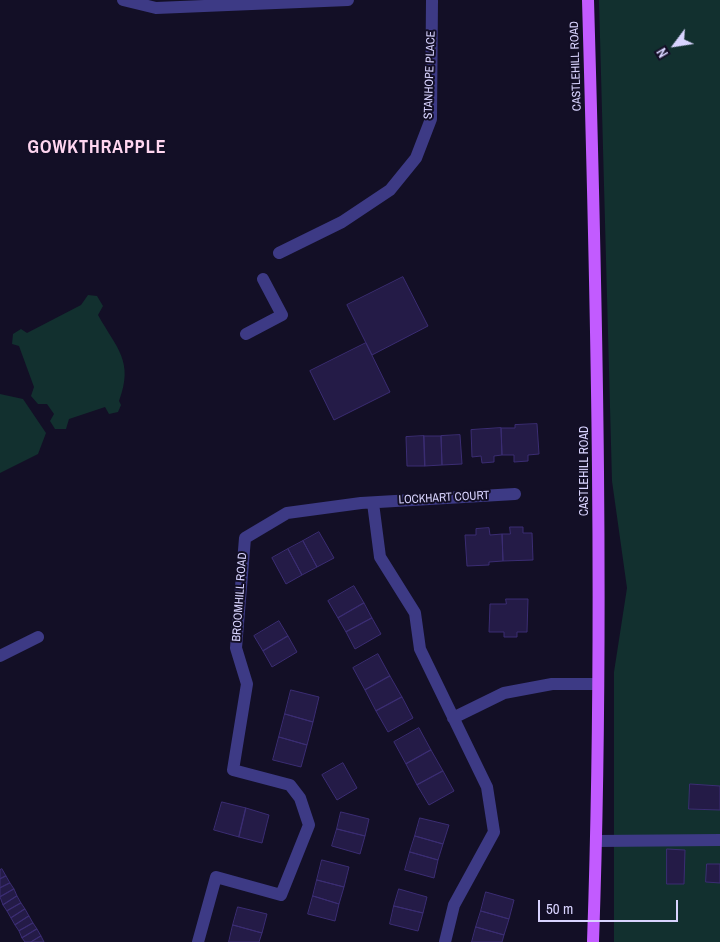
<!DOCTYPE html>
<html>
<head>
<meta charset="utf-8">
<style>
	body { margin:0 }
	#map { position:relative; width:720px; height:942px; overflow:hidden; background:#130f26; font-family:"Archivo Narrow",sans-serif }
	canvas { display:block }
	.north { position:absolute; left:650px; top:20px; width:50px; height:50px; -webkit-text-stroke:4px #130f26; paint-order:stroke; rotate:239deg; font-size:14px; font-weight:700; line-height:20px; text-align:center; color:#d9d4ff }
	.north::after { content:''; display:block; margin:auto; width:18px; height:22px; background:#d9d4ff; clip-path:polygon(50% 0,100% 100%,50% 72%,0 100%) }
	.scale { position:absolute; left:538px; top:900px; width:140px; height:22px; box-sizing:border-box; border:2px solid #d9d4ff; border-top:0; padding-left:6px; font-size:15px; line-height:18px; white-space:nowrap; color:#d9d4ff; -webkit-text-stroke:4px #130f26; paint-order:stroke }
</style>
</head>
<body>
<div id="map">
<canvas width="720" height="942"></canvas>
<div class="north">N</div>
<div class="scale">50 m</div>
</div>
<script>
const g = document.querySelector('canvas').getContext('2d');
g.lineJoin = 'round';
function fillPath(path, color) { g.fillStyle = color; g.fill(path, 'evenodd'); }
function stroke(path, color, width, dash) { g.strokeStyle = color; g.lineWidth = width; g.lineCap = dash ? 'butt' : 'round'; g.setLineDash(dash || []); g.stroke(path); }
function label(font, color, halo, rows, align = 'center') {
  g.font = font + ' "Archivo Narrow",sans-serif'; g.lineWidth = 4; g.setLineDash([]); g.textBaseline = 'middle'; g.strokeStyle = halo; g.fillStyle = color; for (const [text, x, y, turn = 0] of rows) {
    g.save(); g.translate(x, y); g.rotate((+turn || 0) * Math.PI / 180); g.textAlign = isNaN(turn) ? turn : align; if (halo) g.strokeText(text, 0, 0); g.fillText(text, 0, 0); g.restore();
  }
}
fillPath(new Path2D(`
	M599 0H720V942H614V672L627 588 612 481Z
	M88 295 97 296 103 306 98 315C117 349 134 361 119 401L121 405 118 412 109 414 105 407 69 419 66 429H55L50 421 54 414 47 404H38L31 396 34 387 19 346 12 344 13 334 21 329 27 333 81 305Z
	M0 394 23 399 46 433 38 454 0 473Z`), '#12302f');
const building = new Path2D(`
	M403 277 428 326 372 355 347 305Z
	M366 343 390 392 334 420 310 371Z
	M537 424 539 454 528 455V461L514 462V455H502L501 428H515V425Z
	M501 428 502 455 494 456V462L482 463 481 456 472 457 471 430Z
	M460 435 462 464 442 465 441 436Z
	M424 436 425 466H407L406 437Z
	M424 436H441L442 465 425 466Z
	M510 527H523V533H532L533 560 503 561 502 534H510Z
	M489 528 490 535 502 534 503 561 489 562V565L467 566 465 535H476V529Z
	M319 532 334 558 317 567 303 541Z
	M303 541 317 567 302 575 288 549Z
	M288 549 302 575 286 584 272 558Z
	M354 586 364 603 338 618 328 601Z
	M506 599H528L527 632H517V637H504V632H489L490 604H506Z
	M364 603 372 618 346 632 338 618Z
	M372 618 381 634 355 649 346 632Z
	M279 621 288 636 263 651 254 636Z
	M288 636 297 652 272 667 263 651Z
	M378 654 390 676 365 690 353 668Z
	M390 676 402 697 376 711 365 690Z
	M291 690 319 697 313 722 285 714Z
	M402 697 413 718 388 732 376 711Z
	M285 714 313 722 307 745 279 737Z
	M419 728 431 750 406 764 394 742Z
	M279 737 307 745 301 767 273 760Z
	M431 750 443 771 417 785 406 764Z
	M343 763 357 788 337 800 322 775Z
	M443 771 454 791 429 805 417 785Z
	M690 784 720 786V810L689 809Z
	M222 802 246 808 239 837 214 830Z
	M246 808 269 815 262 843 239 837Z
	M341 812 369 819 365 836 337 829Z
	M420 818 449 825 443 844 415 836Z
	M337 829 365 836 360 854 332 846Z
	M415 836 443 844 438 860 410 852Z
	M667 849 685 850 684 884H667Z
	M410 852 438 860 434 878 405 870Z
	M322 860 349 867 344 887 317 880Z
	M707 864H720V883L706 882Z
	M2 869 6 876 0 879V870Z
	M6 876 10 883 0 888V879Z
	M317 880 344 887 339 904 313 896Z
	M10 883 14 889 0 897V888Z
	M14 889 17 896 3 905 0 897Z
	M399 889 427 897 423 913 394 906Z
	M486 892 514 900 509 919 481 911Z
	M17 896 21 903 7 911 3 905Z
	M313 896 339 904 335 921 308 914Z
	M21 903 25 909 11 918 7 911Z
	M394 906 423 913 418 931 390 924Z
	M238 907 267 914 262 933 233 925Z
	M25 909 29 916 15 925 11 918Z
	M481 911 509 919 504 935 476 927Z
	M29 916 33 923 19 931 15 925Z
	M33 923 37 929 22 938 19 931Z
	M233 925 262 933 259 942H229Z
	M476 927 504 935 502 942H472Z
	M37 929 41 936 31 942H25L22 938Z
	M41 936 44 942H31Z`);
fillPath(building, '#241b47');
stroke(building, '#3b2d73', 1);
stroke(new Path2D(`
	M123 0 156 8 348 0
	M279 253 342 222 390 190 416 158 431 119 432 0
	M246 334 282 315 263 279
	M373 503 380 557 415 613 420 649 487 787 494 832 454 905 445 942
	M0 656 38 637
	M453 718 504 693 552 684H597
	M596 841 720 840
	M198 942 216 877 281 895 309 825 300 798 290 785 233 770 247 684 236 648 245 538 287 513 361 503 515 494`), '#3d3a85', 12);
stroke(new Path2D(`
	M588 0C597 314 604 628 593 942`), '#c25bff', 12);
label('12px', '#d9d4ff', '#130f26', [
	["CASTLEHILL ROAD",576,66,-92],
	["STANHOPE PLACE",430,75,-88],
	["CASTLEHILL ROAD",585,471,-90],
	["LOCKHART COURT",444,498,-3],
	["BROOMHILL ROAD",240,597,-86]
]);
g.letterSpacing = '1px';
label('bold 18px', '#ffd6f0', '#130f26', [
	["GOWKTHRAPPLE",97,148]
]);
g.letterSpacing = '0px';
</script>
</body>
</html>
